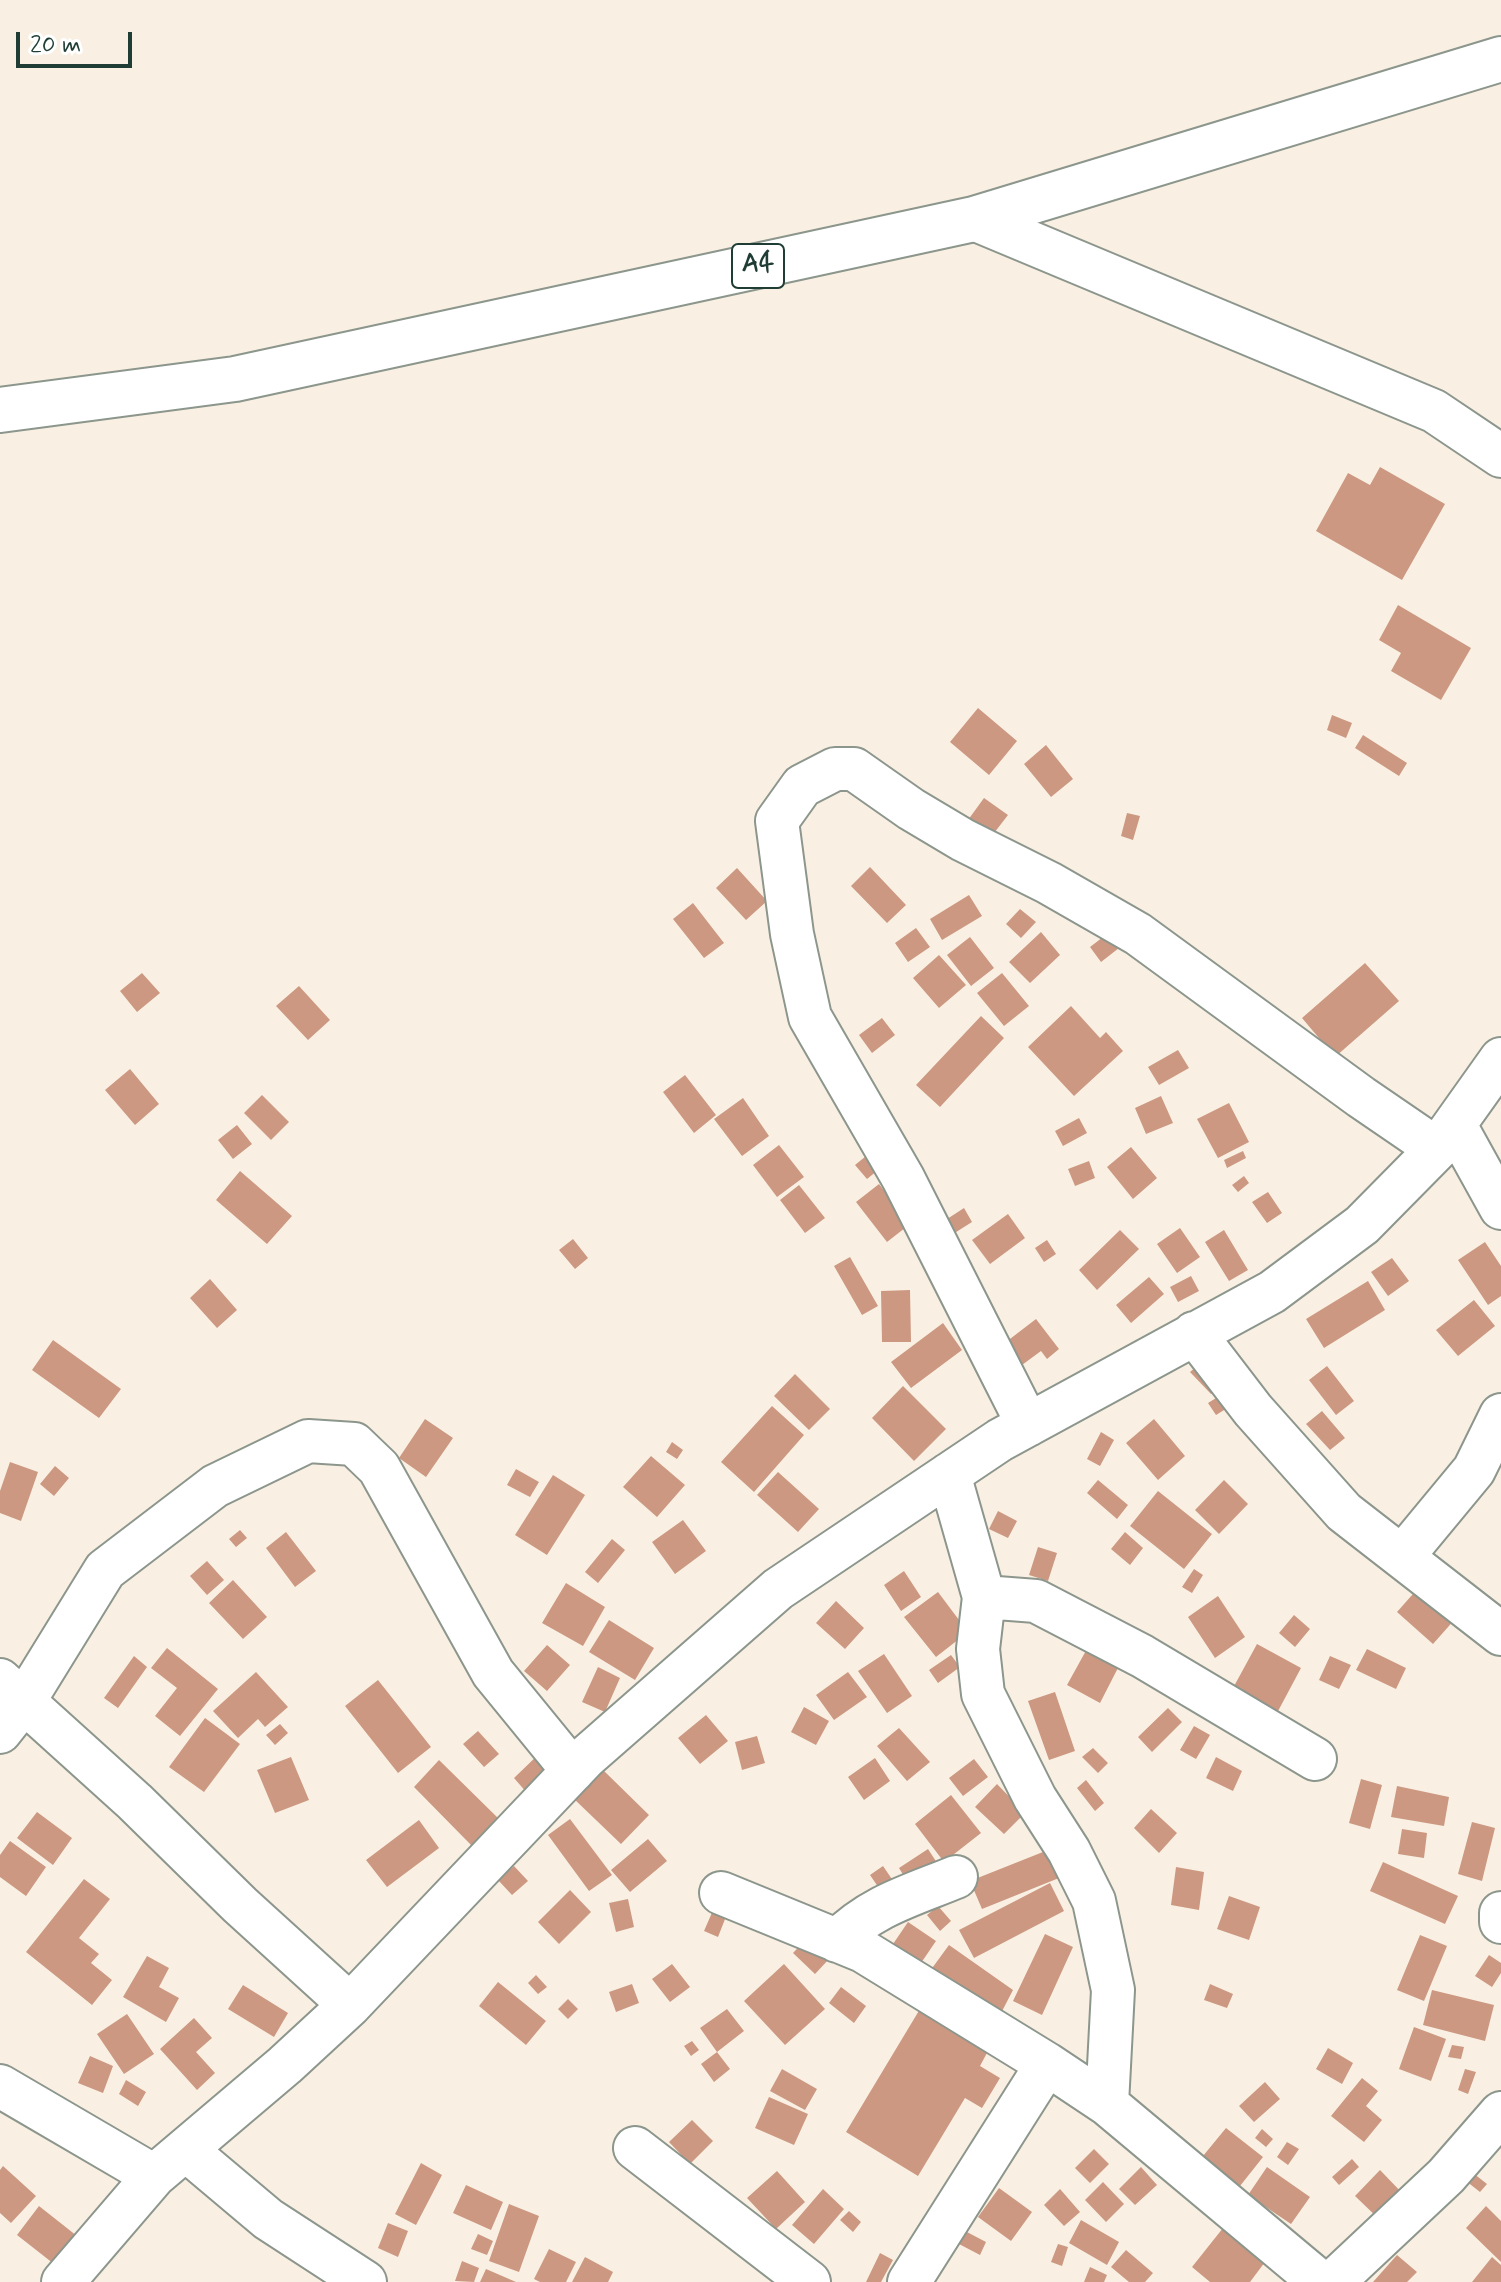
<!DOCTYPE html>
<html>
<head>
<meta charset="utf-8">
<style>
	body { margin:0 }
	#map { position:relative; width:1501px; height:2282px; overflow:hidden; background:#f9f0e3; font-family:Mynerve,sans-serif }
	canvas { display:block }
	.scale { position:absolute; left:16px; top:32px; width:116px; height:36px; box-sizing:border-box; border:4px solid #1f3d34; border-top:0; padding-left:10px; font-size:24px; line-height:28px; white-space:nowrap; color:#1f3d34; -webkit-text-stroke:6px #fff; paint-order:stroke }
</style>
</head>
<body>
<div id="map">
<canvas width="1501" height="2282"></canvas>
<div class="scale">20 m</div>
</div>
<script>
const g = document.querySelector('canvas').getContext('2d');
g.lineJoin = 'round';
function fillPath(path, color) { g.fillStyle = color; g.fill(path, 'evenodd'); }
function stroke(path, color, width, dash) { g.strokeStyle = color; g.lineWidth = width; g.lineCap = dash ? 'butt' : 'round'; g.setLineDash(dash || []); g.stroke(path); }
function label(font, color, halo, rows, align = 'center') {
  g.font = font + ' Mynerve,sans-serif'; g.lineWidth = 6; g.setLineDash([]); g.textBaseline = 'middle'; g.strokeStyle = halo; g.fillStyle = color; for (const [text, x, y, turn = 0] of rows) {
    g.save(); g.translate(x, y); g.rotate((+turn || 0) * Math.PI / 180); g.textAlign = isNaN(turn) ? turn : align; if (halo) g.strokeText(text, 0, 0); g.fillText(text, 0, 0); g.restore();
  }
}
fillPath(new Path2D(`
	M1380 467 1445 504 1402 580 1316 531 1348 473 1370 485Z
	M1398 605 1471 648 1441 700 1391 671 1401 653 1379 640Z
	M978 708 1017 741 989 775 950 742Z
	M1332 715 1352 723 1346 738 1327 730Z
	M1363 735 1407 763 1399 776 1355 748Z
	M1046 745 1073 779 1051 797 1024 764Z
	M984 798 1008 815 991 837 968 820Z
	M1127 813 1140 816 1133 840 1121 836Z
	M870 867 906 905 887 923 851 886Z
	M737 868 767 901 746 920 716 888Z
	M969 895 982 916 942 940 930 919Z
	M693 903 724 943 704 958 673 919Z
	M1020 909 1036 922 1021 938 1006 924Z
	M916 928 930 947 908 962 895 943Z
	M1041 932 1060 955 1030 983 1009 962Z
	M1107 934 1119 948 1101 962 1090 947Z
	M970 937 994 968 971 986 947 955Z
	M939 955 966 985 939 1008 913 978Z
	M1365 963 1399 1001 1335 1057 1302 1018Z
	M142 973 160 993 137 1012 120 991Z
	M1002 973 1029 1006 1004 1026 977 993Z
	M299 986 330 1020 308 1040 276 1006Z
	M1071 1006 1100 1038 1106 1032 1123 1051 1074 1096 1028 1047Z
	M981 1016 1004 1038 940 1107 916 1085Z
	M882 1018 895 1035 872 1053 859 1035Z
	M1178 1050 1189 1068 1159 1085 1148 1067Z
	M130 1069 159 1104 135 1125 105 1090Z
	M685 1075 716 1115 694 1133 663 1092Z
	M262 1095 289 1122 271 1140 244 1113Z
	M1161 1096 1173 1123 1146 1134 1135 1108Z
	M743 1098 769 1136 742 1156 714 1119Z
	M1229 1103 1249 1142 1218 1158 1197 1119Z
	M1079 1118 1087 1133 1063 1146 1055 1131Z
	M237 1125 252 1144 233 1159 218 1140Z
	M779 1145 804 1177 777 1197 753 1165Z
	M1131 1147 1157 1178 1133 1199 1107 1167Z
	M1243 1151 1246 1158 1227 1168 1224 1160Z
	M871 1152 883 1166 867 1179 855 1165Z
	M1089 1161 1095 1178 1075 1186 1068 1169Z
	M240 1171 292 1216 267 1244 216 1200Z
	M1244 1176 1249 1183 1238 1192 1232 1185Z
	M879 1184 910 1224 887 1242 856 1202Z
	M799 1185 825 1218 805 1233 780 1200Z
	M1268 1192 1282 1213 1267 1223 1252 1202Z
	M964 1208 972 1222 953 1234 944 1221Z
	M1008 1214 1025 1238 990 1264 972 1240Z
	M1180 1228 1200 1257 1177 1273 1157 1244Z
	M1120 1230 1139 1249 1097 1290 1079 1270Z
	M1224 1230 1248 1270 1229 1281 1205 1242Z
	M573 1239 588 1258 575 1269 559 1250Z
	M1047 1240 1056 1254 1044 1262 1035 1248Z
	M1485 1242 1501 1266V1296L1488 1305 1458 1260Z
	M850 1257 878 1306 862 1315 834 1266Z
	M1392 1258 1409 1281 1388 1296 1371 1272Z
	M1191 1276 1199 1291 1178 1302 1170 1287Z
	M1149 1277 1164 1294 1131 1323 1116 1305Z
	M210 1279 237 1310 217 1328 190 1298Z
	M1368 1281 1385 1310 1324 1348 1306 1319Z
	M910 1290 911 1342H882L881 1291Z
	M1474 1300 1495 1326 1458 1356 1436 1330Z
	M1036 1319 1059 1349 1047 1359 1041 1351 1022 1365 1006 1342Z
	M943 1323 962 1350 911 1388 891 1362Z
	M53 1340 121 1389 99 1418 32 1370Z
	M1203 1361 1224 1383 1211 1394 1190 1372Z
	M1327 1366 1354 1401 1336 1415 1309 1380Z
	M795 1374 830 1409 809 1430 774 1396Z
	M903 1386 946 1429 914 1461 872 1418Z
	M1229 1390 1237 1402 1216 1415 1208 1403Z
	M772 1406 804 1435 754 1492 721 1462Z
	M1322 1411 1345 1438 1330 1450 1306 1424Z
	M425 1419 453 1438 426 1477 399 1458Z
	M1154 1419 1185 1456 1158 1480 1126 1443Z
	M1101 1432 1114 1440 1100 1466 1087 1459Z
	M672 1442 683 1450 677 1459 666 1452Z
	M651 1456 685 1485 657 1517 623 1487Z
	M10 1462 38 1472 21 1521 0 1513V1491Z
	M55 1466 69 1478 54 1496 40 1484Z
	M516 1469 539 1482 530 1497 507 1485Z
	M778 1472 819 1509 798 1532 757 1495Z
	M553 1475 585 1495 547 1555 515 1535Z
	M1098 1480 1128 1505 1117 1519 1087 1493Z
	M1224 1480 1248 1504 1219 1534 1195 1510Z
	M1158 1491 1212 1534 1184 1569 1130 1526Z
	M998 1511 1017 1521 1008 1538 989 1529Z
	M683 1520 706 1551 675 1574 652 1542Z
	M240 1530 247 1538 236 1547 229 1539Z
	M286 1532 316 1571 295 1587 266 1548Z
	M1125 1532 1143 1548 1130 1565 1111 1549Z
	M612 1539 625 1550 598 1583 585 1572Z
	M1038 1547 1057 1553 1048 1581 1029 1575Z
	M207 1561 224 1580 207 1595 190 1576Z
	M1194 1569 1203 1575 1192 1593 1182 1587Z
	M904 1571 921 1597 901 1611 884 1585Z
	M233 1580 267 1617 243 1639 209 1603Z
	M566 1583 605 1607 583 1646 542 1623Z
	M1420 1586 1456 1618 1433 1644 1397 1612Z
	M938 1592 968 1632 936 1657 904 1617Z
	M1218 1596 1245 1637 1215 1658 1188 1617Z
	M836 1601 864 1628 845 1649 816 1623Z
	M1294 1615 1310 1629 1295 1647 1279 1633Z
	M609 1620 654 1648 635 1680 589 1652Z
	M1257 1644 1301 1668 1277 1713 1233 1688Z
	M547 1645 570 1665 547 1691 524 1671Z
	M1088 1647 1120 1664 1100 1703 1067 1685Z
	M167 1648 218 1689 180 1736 155 1716 177 1688 151 1668Z
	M1367 1649 1406 1668 1396 1689 1356 1670Z
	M884 1654 912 1696 887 1713 858 1671Z
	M951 1655 960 1667 938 1683 929 1670Z
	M134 1656 147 1667 118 1708 104 1698Z
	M1330 1656 1351 1665 1339 1689 1319 1680Z
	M598 1667 620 1678 605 1712 582 1702Z
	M256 1672 288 1707 265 1727 258 1719 238 1738 213 1711Z
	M848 1672 867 1697 834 1720 816 1695Z
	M378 1680 431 1747 398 1773 345 1706Z
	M1055 1692 1075 1751 1049 1760 1028 1701Z
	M804 1707 829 1721 816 1745 791 1732Z
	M1168 1708 1182 1722 1152 1752 1138 1737Z
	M706 1715 728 1741 700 1764 678 1738Z
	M205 1718 240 1744 204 1792 169 1767Z
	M280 1724 288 1733 275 1745 266 1735Z
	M1194 1726 1210 1735 1196 1759 1180 1750Z
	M899 1728 930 1762 907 1781 877 1746Z
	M478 1731 499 1754 484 1767 463 1744Z
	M757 1736 765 1763 742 1770 735 1742Z
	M1093 1748 1108 1763 1098 1773 1082 1757Z
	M541 1752 555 1767 527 1793 514 1778Z
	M291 1757 309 1800 275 1813 257 1770Z
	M1216 1757 1242 1771 1233 1791 1206 1778Z
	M875 1758 890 1781 864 1800 848 1777Z
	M974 1759 988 1777 963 1796 949 1778Z
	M439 1760 499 1819 472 1846 414 1787Z
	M601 1768 649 1815 621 1844 572 1797Z
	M1361 1779 1382 1785 1370 1829 1349 1823Z
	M1086 1780 1104 1803 1095 1811 1077 1788Z
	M997 1784 1025 1813 1004 1834 975 1807Z
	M1397 1786 1449 1797 1444 1826 1391 1817Z
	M951 1795 981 1833 944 1862 915 1824Z
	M1151 1809 1177 1833 1159 1853 1134 1828Z
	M37 1812 72 1838 53 1865 17 1838Z
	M570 1819 612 1875 589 1891 548 1835Z
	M419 1820 439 1848 387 1887 366 1860Z
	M1472 1822 1495 1828 1482 1881 1458 1874Z
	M1402 1829 1427 1833 1424 1858 1398 1854Z
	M648 1839 667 1861 630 1892 611 1870Z
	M10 1841 46 1867 26 1896 0 1877V1855Z
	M928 1849 939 1866 910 1886 899 1868Z
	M1048 1850 1059 1878 982 1909 970 1881Z
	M1383 1862 1458 1896 1445 1924 1370 1891Z
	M514 1866 528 1881 512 1895 498 1880Z
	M883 1866 898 1888 885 1897 870 1875Z
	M1176 1867 1204 1872 1199 1910 1171 1905Z
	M84 1879 110 1899 79 1938 99 1954 91 1963 112 1980 92 2005 26 1952Z
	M1050 1883 1064 1911 974 1958 959 1930Z
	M570 1890 591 1912 559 1944 538 1922Z
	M1229 1896 1260 1907 1249 1940 1217 1929Z
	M628 1899 634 1927 616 1932 609 1903Z
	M938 1906 951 1921 940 1931 927 1915Z
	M714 1908 727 1914 718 1937 704 1931Z
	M908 1922 936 1941 921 1963 893 1944Z
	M1045 1934 1073 1947 1042 2015 1013 2001Z
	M1420 1935 1447 1946 1424 2001 1397 1990Z
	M808 1937 830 1958 815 1974 793 1953Z
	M949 1945 1013 1990 999 2017 930 1971Z
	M1489 1955 1501 1963V1973L1492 1987 1475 1976Z
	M147 1956 169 1968 159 1987 179 1998 166 2022 123 1997Z
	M672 1964 690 1987 670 2002 652 1979Z
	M784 1964 825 2009 785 2045 744 2001Z
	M536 1975 547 1987 538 1994 528 1983Z
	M498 1982 546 2021 526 2045 479 2006Z
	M632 1984 639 2003 616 2012 609 1992Z
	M1210 1984 1233 1994 1227 2008 1204 2000Z
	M243 1985 288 2013 274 2037 228 2009Z
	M841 1987 866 2006 854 2023 829 2003Z
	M1432 1990 1494 2005 1485 2041 1423 2025Z
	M568 1999 578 2009 568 2019 558 2009Z
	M727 2009 744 2031 717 2052 700 2028Z
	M920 2009 988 2051 980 2066 1000 2078 982 2108 965 2098 918 2176 846 2132Z
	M127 2014 154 2054 124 2074 97 2034Z
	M194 2018 212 2038 196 2052 215 2073 197 2090 160 2049Z
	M1414 2027 1446 2039 1431 2081 1399 2069Z
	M692 2041 699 2050 691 2056 684 2046Z
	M1452 2045 1464 2047 1461 2059 1448 2057Z
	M1328 2048 1353 2063 1342 2084 1316 2069Z
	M717 2052 730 2069 714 2082 701 2064Z
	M90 2056 113 2066 103 2093 78 2083Z
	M782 2069 817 2089 805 2110 770 2091Z
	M1465 2069 1476 2072 1468 2094 1458 2090Z
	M1362 2078 1378 2091 1366 2106 1382 2120 1364 2142 1331 2116Z
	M126 2080 146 2092 138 2106 119 2094Z
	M1265 2082 1280 2099 1254 2122 1239 2106Z
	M769 2097 808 2114 794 2145 755 2128Z
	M692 2120 713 2141 690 2164 669 2142Z
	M1226 2128 1263 2157 1240 2186 1203 2156Z
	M1262 2129 1273 2139 1266 2147 1255 2138Z
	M1287 2142 1299 2149 1288 2165 1277 2157Z
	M1094 2149 1109 2164 1090 2183 1075 2168Z
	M1352 2159 1359 2167 1339 2185 1332 2177Z
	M421 2163 442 2175 416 2225 395 2214Z
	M3 2166 36 2196 11 2223 0 2213V2170Z
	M1141 2167 1157 2185 1135 2205 1119 2189Z
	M1267 2167 1310 2197 1291 2224 1248 2195Z
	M1380 2170 1405 2196 1381 2221 1355 2196Z
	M777 2171 805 2202 776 2229 747 2198Z
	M1473 2173 1487 2184 1480 2192 1466 2181Z
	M1103 2182 1124 2204 1106 2222 1085 2200Z
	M466 2185 503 2202 491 2230 453 2213Z
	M999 2188 1032 2212 1011 2241 978 2217Z
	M823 2189 844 2209 814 2244 792 2225Z
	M1060 2189 1080 2212 1064 2226 1044 2205Z
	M509 2204 539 2216 519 2272 489 2261Z
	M39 2206 77 2236 54 2264 17 2235Z
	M1486 2206 1501 2221V2262L1466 2228Z
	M849 2211 861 2222 853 2232 840 2220Z
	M1081 2220 1119 2242 1107 2265 1069 2243Z
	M388 2223 408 2231 398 2257 378 2248Z
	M1223 2228 1265 2262 1250 2282H1210L1192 2267Z
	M965 2231 986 2242 980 2255 959 2244Z
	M478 2234 493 2241 487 2255 471 2249Z
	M1058 2244 1068 2247 1062 2266 1051 2262Z
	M549 2249 576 2262 566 2282H540L534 2279Z
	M1126 2250 1153 2273 1145 2282H1129L1111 2267Z
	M880 2253 893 2260 881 2282H866Z
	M1397 2255 1417 2272 1407 2282H1373Z
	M585 2257 613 2272 608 2282H572Z
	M1492 2257 1501 2265V2282H1472Z
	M462 2261 479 2268 474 2282 455 2281Z
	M1090 2267 1107 2275 1104 2282H1084Z
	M486 2269 516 2282H480Z`), '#cc9881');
const minor = new Path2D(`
	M974 219 1434 411 1501 456
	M1455 1125 1501 1208
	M1194 1333 1253 1410 1344 1512 1501 1634
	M1028 1425 903 1178 810 1017 792 934 777 821 802 786 835 769H854L911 809 963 840 1049 883 1138 934 1361 1097 1437 1149
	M949 1474 984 1597 978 1649 983 1694 1035 1798 1069 1851 1094 1901 1113 1990 1107 2104
	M1402 1557 1474 1470 1501 1415
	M984 1597 1036 1601 1142 1656 1315 1759
	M0 1680 135 1802 240 1905 350 2005
	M0 1732 23 1703 105 1570 215 1486 308 1441 354 1444 379 1468 493 1673 573 1771
	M721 1893 863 1951 1047 2064 1107 2104 1320 2282
	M1501 1913V1922
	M837 1941C871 1906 912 1895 956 1877
	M0 2086 154 2176
	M635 2148 809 2282
	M186 2150 268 2219 365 2282
	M63 2282 154 2176 285 2065 350 2005 585 1758 778 1589 1000 1440 1272 1292 1362 1225 1437 1149 1501 1059
	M909 2282 1047 2064
	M1333 2282 1446 2176 1501 2113`);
const trunk = new Path2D(`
	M0 410 235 379 974 219 1501 59`);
stroke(minor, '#8c968c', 46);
stroke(trunk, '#8c968c', 48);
stroke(minor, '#fff', 42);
stroke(trunk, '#fff', 44);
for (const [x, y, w] of [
	[758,266,52]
]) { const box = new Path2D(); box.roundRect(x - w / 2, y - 22, w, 44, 6); g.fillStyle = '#fff'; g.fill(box); stroke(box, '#1f3d34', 2); }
label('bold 26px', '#1f3d34', null, [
	["A4",758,266]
]);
</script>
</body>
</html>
